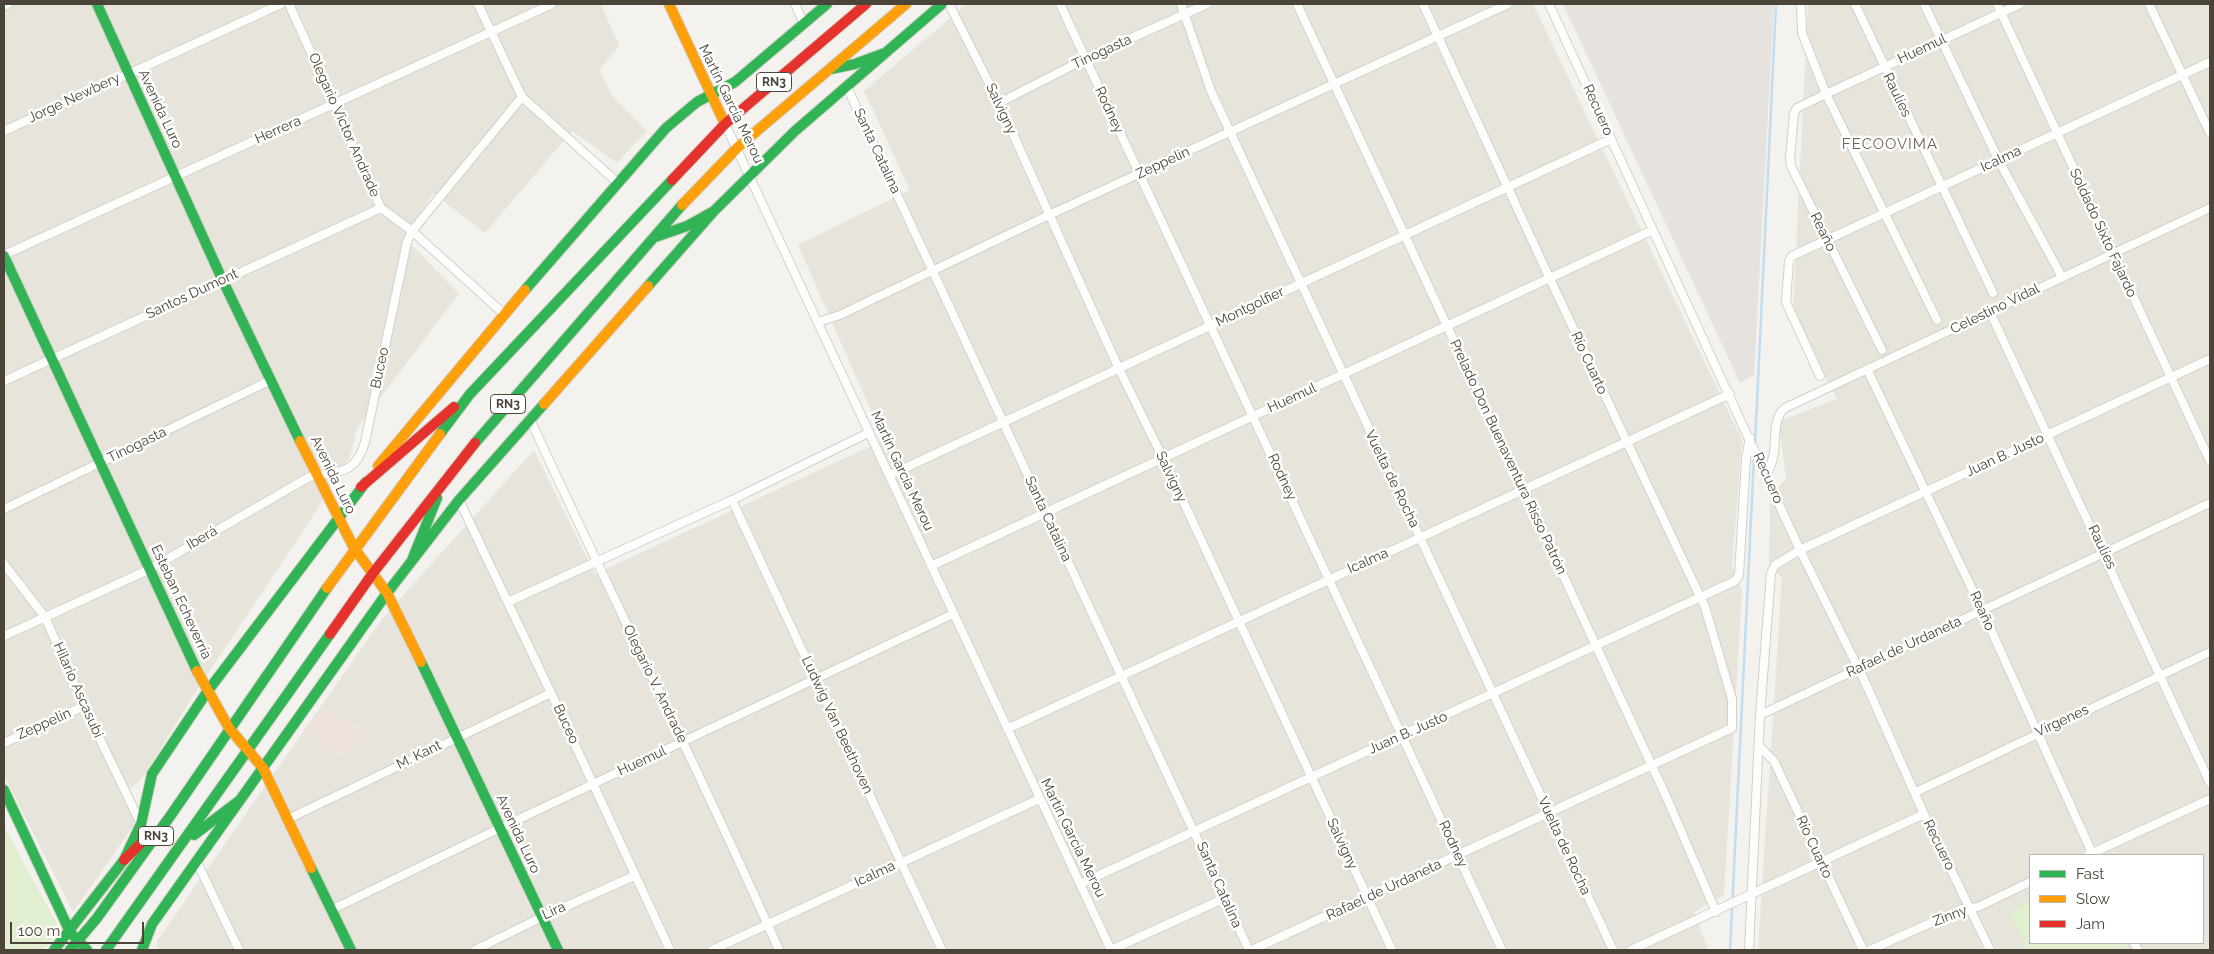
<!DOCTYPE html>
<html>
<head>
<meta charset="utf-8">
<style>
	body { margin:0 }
	#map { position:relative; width:2214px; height:954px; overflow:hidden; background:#f4f2ee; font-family:Raleway,sans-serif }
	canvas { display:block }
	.frame { position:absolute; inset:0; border:5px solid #4b4439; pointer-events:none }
	.legend { position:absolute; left:2029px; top:854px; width:175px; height:90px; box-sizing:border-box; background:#fff; border:1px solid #b7b4b0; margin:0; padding:6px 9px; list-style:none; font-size:15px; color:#4b4439 }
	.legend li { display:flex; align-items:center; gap:10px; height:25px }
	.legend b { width:25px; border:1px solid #b7b4b0 }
	.scale { position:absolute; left:10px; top:922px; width:134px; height:22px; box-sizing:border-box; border:2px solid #4b4439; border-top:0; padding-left:6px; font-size:15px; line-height:18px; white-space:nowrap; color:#4b4439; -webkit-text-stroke:4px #fff; paint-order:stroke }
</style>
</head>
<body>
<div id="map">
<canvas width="2214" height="954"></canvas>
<div class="frame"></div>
<ul class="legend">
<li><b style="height:6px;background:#30b455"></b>Fast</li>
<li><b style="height:6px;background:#ff9f0a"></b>Slow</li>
<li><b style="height:6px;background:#e5322d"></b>Jam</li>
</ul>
<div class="scale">100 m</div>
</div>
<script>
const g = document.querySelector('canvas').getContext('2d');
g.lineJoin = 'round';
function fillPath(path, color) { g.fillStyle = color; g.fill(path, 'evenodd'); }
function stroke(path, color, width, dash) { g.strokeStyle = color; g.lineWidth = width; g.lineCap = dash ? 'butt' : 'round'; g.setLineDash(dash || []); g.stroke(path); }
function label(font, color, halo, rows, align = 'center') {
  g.font = font + ' Raleway,sans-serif'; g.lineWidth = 5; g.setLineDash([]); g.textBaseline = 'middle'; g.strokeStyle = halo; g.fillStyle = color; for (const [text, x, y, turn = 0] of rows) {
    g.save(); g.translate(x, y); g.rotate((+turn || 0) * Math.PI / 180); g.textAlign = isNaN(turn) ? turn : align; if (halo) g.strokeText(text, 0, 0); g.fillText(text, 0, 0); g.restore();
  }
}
fillPath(new Path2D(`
	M4 4H601L619 46 599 70 614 98 647 131 617 163 572 131 485 233 433 193 406 239 459 294 357 428 350 456 307 525 193 696 144 776 122 796 134 821V825L73 912 4 775Z
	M967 4H1533L1742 440 1732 566 1742 590 1724 895 1694 912 1708 950H157V941L382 619 534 450 595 574 884 440 798 245 910 190 864 91Z
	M1808 4H2210V950H1758L1782 578 1769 565 1770 498 1786 479 1779 421 1837 399 1793 314ZM2030 855H2203V943H2030Z`), '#e7e4dc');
fillPath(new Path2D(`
	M1563 4H1774L1754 375 1740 383Z`), '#e6e2de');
fillPath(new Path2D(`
	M324 706 372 737 339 756 306 733Z`), '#eee3df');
fillPath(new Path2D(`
	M4 826 57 924 51 942 43 950H4Z
	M2030 900V943H2124L2128 950H2027L2008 911Z`), '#e1eecf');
stroke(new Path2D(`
	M1755 444 1776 4
	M1730 950 1754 457`), '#c0ddf1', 2.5);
const street = new Path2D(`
	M289 4 381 208 412 231 504 314
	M478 4 522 97 617 182
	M795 4 803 22
	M949 4 999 103 1119 369 1163 458 1392 950
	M1060 4 1502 950
	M1181 4 1211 91 1613 950
	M1297 4 1666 796 1716 912
	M1549 4 1800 550 1866 684 1924 814 1990 950
	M1801 4 1802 33 1826 94 1937 320
	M1855 4 1993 293
	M1924 4 1999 161 2062 277
	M1997 4 2210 461
	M2149 4 2210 133
	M4 6 8 4
	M847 87 1249 950
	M999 103 1085 59 1207 4
	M725 124 1111 950
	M4 131 281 4
	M4 255 552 4
	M1990 312 2210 783
	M818 322 840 315 1049 215 1508 4
	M1882 350 1791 166 1790 158 1794 113 1797 108 1826 94 2020 4
	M1867 369 1982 610 2093 855
	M1820 376 1786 302 1789 261 1792 256 2210 62
	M4 381 381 208
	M530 419C611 596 700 771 779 950
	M890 475 1611 139
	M1767 475C1770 468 1773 460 1774 452 1776 438 1773 417 1785 408L2210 208
	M459 500 551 693 670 950
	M732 500 942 950
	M4 509 271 380
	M4 564 45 617 84 706 141 824
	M931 566 1653 230
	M508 602 732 500 868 433
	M4 636 150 569 309 477C337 470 355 477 365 442L407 242 412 231 522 97
	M1760 715 2210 503
	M1007 729 1730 394
	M4 743 84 706
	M1760 747 1774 761 1863 950
	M1916 792 2210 652
	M288 819 551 693
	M2088 855 2210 799
	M197 862 239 950
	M1080 884 1735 581 1739 575 1746 458 1750 438
	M331 910 500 828 953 614
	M2134 943 2138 950
	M475 950 542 917 634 876
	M712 950 1039 799
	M1111 950 1225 898
	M1252 950 1732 728V699L1705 607 1550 279 1423 4
	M1631 950 1924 814
	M1749 950 1760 715 1771 573 1775 565 1800 550 2210 359
	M1870 950 1962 909 1978 907 2030 882`);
const fast = new Path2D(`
	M97 4 222 279 300 441
	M831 69 855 64 885 53
	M655 237 687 226 714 211
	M4 256 197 671
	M648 286 714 211 795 131 942 4
	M525 290 666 128 697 102 735 82 827 4
	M440 434 470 394 672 180
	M475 443 682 205
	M412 560 437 498
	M421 662 558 950
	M4 790 70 932 87 950
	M194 835 240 800
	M311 868 351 950
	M54 950 124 860 141 824 152 774 207 692 366 482
	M70 950 97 918 171 815 327 588
	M106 950 330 634
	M142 950 152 924 387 593 459 500 544 404`);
const slow = new Path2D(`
	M669 4 725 124
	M682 205 738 147 906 4
	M544 404 648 286
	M300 441 354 548 387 593 421 662
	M378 466 525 290
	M327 588 440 434
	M197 671 229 728 263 768 311 868`);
const jam = new Path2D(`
	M672 180 725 124 866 4
	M361 487 454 407
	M330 634 373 573 475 443
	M124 860 145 839`);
stroke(street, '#d2d0cb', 10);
stroke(fast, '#d3cfc5', 12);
stroke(slow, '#d3cfc5', 12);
stroke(jam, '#d3cfc5', 12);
stroke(street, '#fdfdfc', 8);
stroke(fast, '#30b455', 10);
stroke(slow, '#ff9f0a', 10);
stroke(jam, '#e5322d', 10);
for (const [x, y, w] of [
	[774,82,35],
	[508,404,35],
	[156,836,35]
]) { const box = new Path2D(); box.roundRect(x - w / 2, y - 9.5, w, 19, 4); g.fillStyle = '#fff'; g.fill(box); stroke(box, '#4b4439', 1); }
label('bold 12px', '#4b4439', null, [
	["RN3",774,82],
	["RN3",508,404],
	["RN3",156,836]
]);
label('14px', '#4b4439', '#fff', [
	["Huemul",1922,49,-25],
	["Tinogasta",1102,52,-25],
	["Raulíes",1897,95,64],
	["Jorge Newbery",74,98,-25],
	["Martín García Merou",731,104,64],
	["Avenida Luro",160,109,65],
	["Salvigny",1001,109,65],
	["Rodney",1109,110,65],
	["Recuero",1598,110,66],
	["Olegario Victor Andrade",344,125,66],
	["Herrera",278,130,-24],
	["Santa Catalina",877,151,65],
	["Icalma",2001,159,-25],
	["Zeppelin",1163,163,-25],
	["Reaño",1823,232,64],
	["Soldado Sixto Fajardo",2103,233,65],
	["Santos Dumont",192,294,-25],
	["Montgolfier",1250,307,-26],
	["Celestino Vidal",1995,309,-26],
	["Río Cuarto",1589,363,65],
	["Buceo",380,368,-78],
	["Huemul",1292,398,-25],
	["Tinogasta",137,445,-26],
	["Juan B. Justo",2005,455,-25],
	["Prelado Don Buenaventura Risso Patrón",1508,457,65],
	["Martín García Merou",902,471,65],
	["Avenida Luro",333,475,64],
	["Salvigny",1171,477,65],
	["Rodney",1282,477,65],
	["Recuero",1768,478,66],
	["Vuelta de Rocha",1392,479,64],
	["Santa Catalina",1048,519,65],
	["Iberá",202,538,-30],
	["Raulíes",2102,547,64],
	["Icalma",1368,561,-24],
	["Esteban Echeverría",181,602,65],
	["Reaño",1982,611,66],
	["Rafael de Urdaneta",1904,647,-25],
	["Olegario V. Andrade",655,684,64],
	["Hilario Ascasubi",78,690,66],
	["Vírgenes",2062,721,-25],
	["Zeppelin",44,724,-24],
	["Buceo",566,724,65],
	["Ludwig Van Beethoven",837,725,65],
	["Juan B. Justo",1408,733,-24],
	["M. Kant",419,755,-26],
	["Huemul",642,761,-25],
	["Avenida Luro",518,834,65],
	["Martín García Merou",1073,838,64],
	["Salvigny",1342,844,65],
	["Rodney",1453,844,65],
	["Recuero",1939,845,64],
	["Vuelta de Rocha",1564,846,65],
	["Río Cuarto",1814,847,65],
	["Icalma",875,874,-25],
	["Santa Catalina",1219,885,66],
	["Rafael de Urdaneta",1384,890,-25],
	["Lira",554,911,-24],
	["Zinny",1950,916,-21]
]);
g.letterSpacing = '1px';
label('15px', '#6e6250', '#fff', [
	["FECOOVIMA",1890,144]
]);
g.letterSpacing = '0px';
</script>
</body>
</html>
